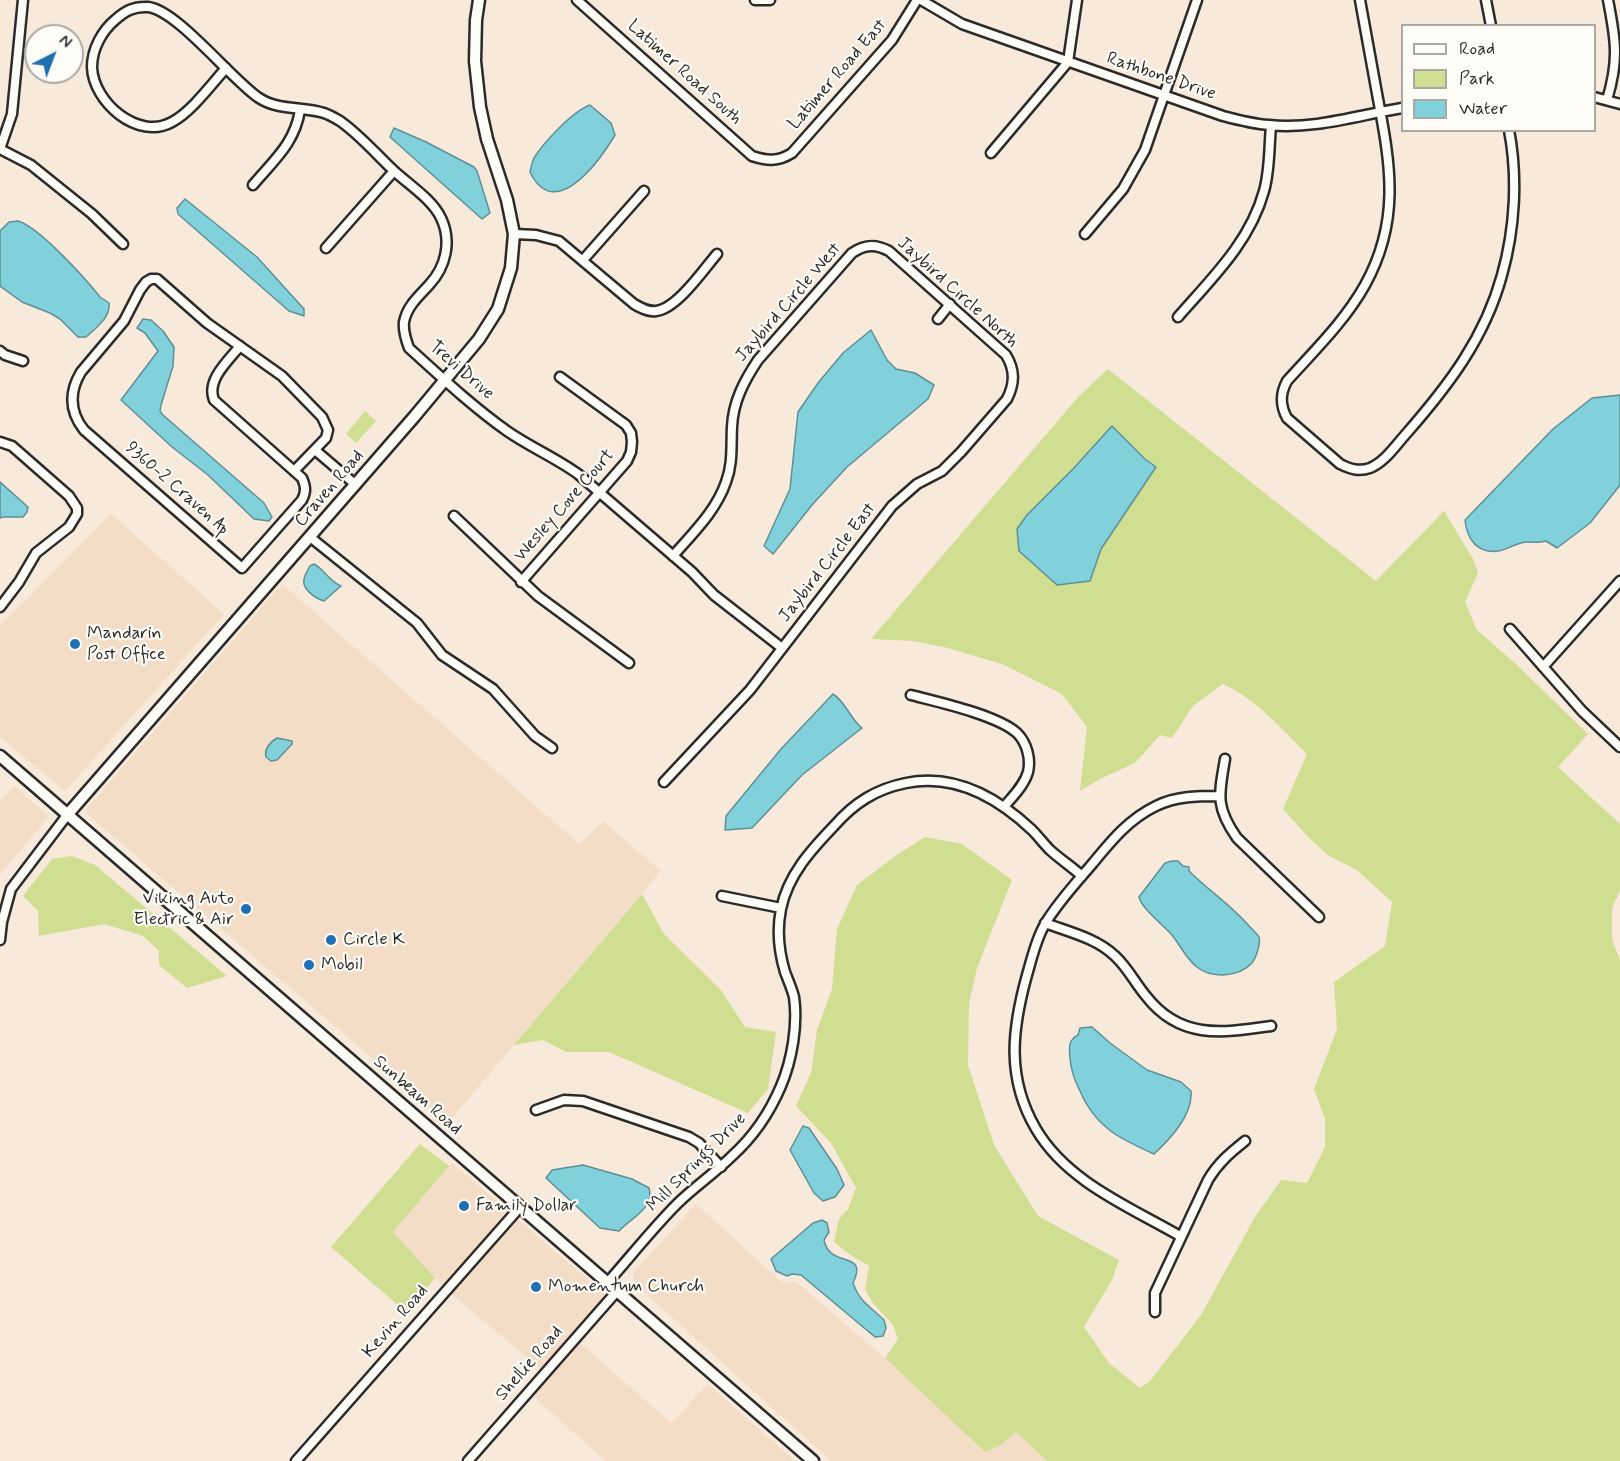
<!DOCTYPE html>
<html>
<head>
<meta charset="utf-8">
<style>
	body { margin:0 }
	#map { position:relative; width:1620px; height:1461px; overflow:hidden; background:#f7eadb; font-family:Mynerve,sans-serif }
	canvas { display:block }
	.legend { position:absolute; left:1401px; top:24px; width:195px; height:108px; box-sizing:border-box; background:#fdfcf7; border:2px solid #a9a8a5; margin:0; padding:8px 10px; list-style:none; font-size:18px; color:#2b2b2b }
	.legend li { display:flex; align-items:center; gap:12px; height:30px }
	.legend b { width:30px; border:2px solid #a9a8a5 }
	.north { position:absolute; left:24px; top:24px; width:60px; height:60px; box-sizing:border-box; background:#fdfcf7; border:2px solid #a9a8a5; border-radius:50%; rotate:42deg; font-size:16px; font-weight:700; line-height:24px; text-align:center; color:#2b2b2b }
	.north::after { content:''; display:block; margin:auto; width:21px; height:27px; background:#1f6fb2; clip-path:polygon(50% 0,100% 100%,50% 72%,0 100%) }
</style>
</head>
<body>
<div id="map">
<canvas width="1620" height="1461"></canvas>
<ul class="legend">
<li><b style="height:8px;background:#fdfcf7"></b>Road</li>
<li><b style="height:16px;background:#d0de91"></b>Park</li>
<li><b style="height:16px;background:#81d1dc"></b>Water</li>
</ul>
<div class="north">N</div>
</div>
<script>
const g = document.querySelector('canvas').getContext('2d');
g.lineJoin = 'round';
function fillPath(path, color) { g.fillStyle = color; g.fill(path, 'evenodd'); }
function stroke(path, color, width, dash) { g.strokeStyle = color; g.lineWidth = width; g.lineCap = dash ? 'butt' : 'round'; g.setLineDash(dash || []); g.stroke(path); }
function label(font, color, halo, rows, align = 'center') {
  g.font = font + ' Mynerve,sans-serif'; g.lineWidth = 4.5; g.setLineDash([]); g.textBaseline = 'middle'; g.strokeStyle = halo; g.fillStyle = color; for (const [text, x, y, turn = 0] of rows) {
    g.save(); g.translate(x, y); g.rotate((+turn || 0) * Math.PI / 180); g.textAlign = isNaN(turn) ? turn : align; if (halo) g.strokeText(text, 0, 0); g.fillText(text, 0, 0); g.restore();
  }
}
fillPath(new Path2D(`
	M111 514 224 614 65 791 0 737V626Z
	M282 584 579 844 603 821 661 871 448 1123 87 814V808Z
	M14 786 49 816 0 875V802Z
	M452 1163 614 1302 578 1341 671 1423 708 1384 795 1461H605L531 1394 547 1374 449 1292 392 1233Z
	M696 1204 783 1283 795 1281 885 1358 985 1451 1001 1445 1016 1432 1047 1461H831L635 1284 633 1273Z`), '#f3ddc7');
fillPath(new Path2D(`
	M1108 369 1376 581 1444 511 1473 559 1478 573 1465 602 1477 630 1517 665 1588 734 1558 767 1620 824V890L1612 908V939L1620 961V1461H1047L1016 1432 1001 1445 985 1452 885 1358 898 1339 893 1325 872 1302 865 1289 869 1266 849 1254 834 1242 839 1219 848 1209 856 1188 831 1143 796 1106 811 1073 817 1030 832 989 837 929 857 885 898 854 925 837 962 844 1012 880 977 968 969 1003 968 1065 994 1145 1038 1216 1119 1260 1112 1280 1084 1327 1109 1363 1140 1388 1150 1381 1201 1315 1255 1217 1281 1180 1307 1183 1325 1147V1119L1314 1089 1337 1029 1334 982 1385 946 1392 902 1357 870 1329 856 1309 838 1283 809 1307 754C1281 728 1256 699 1223 684L1193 706 1172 738 1160 735 1135 763 1100 779 1080 791 1087 727 1062 694 1002 664 944 647 913 641 871 639 1079 396ZM1112 426 1156 468 1101 549 1089 581 1017 530 1027 515 1073 469Z
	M365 411 376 421 356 443 346 434Z
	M72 856 95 865 227 976 187 988 159 965V951L143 936 104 924 39 936 38 911 23 896 52 859Z
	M642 894 664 934 721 990 745 1027 776 1032 768 1089 748 1113 609 1052H566L543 1040 514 1045Z
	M420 1144 449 1166 393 1232 435 1278 407 1313 331 1247Z`), '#d0de91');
const water = new Path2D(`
	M590 105 611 123 615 135C600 160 555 224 530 172 531 167 532 162 534 158 544 142 573 111 590 105Z
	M394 128 426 142 474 167 477 171 490 213 482 219 390 137Z
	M185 199 257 257 304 309V316L289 311 178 214 177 208Z
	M18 221C39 227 85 278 100 297L109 303C111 317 96 328 86 337H78L60 319 50 313 22 302 0 286V231L9 222Z
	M143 319 151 320 163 331 174 347 173 366 161 405 160 411 163 415 264 503 272 517 269 521 254 519 208 475 172 447 121 400 158 351 145 333 137 328Z
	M871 330 887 360 896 369 915 373 934 385 928 399 847 467 812 505 773 554 764 546 790 489 798 412 818 383 843 353Z
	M1620 395V485L1590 523 1557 548 1546 541C1538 543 1535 542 1527 542 1518 542 1508 549 1499 551 1478 554 1467 540 1465 520L1553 429 1592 398Z
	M1112 426 1145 459 1156 467 1101 549 1090 581 1057 585 1019 551 1017 529 1027 515 1073 469Z
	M0 482 28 507 27 512 23 517H3L0 518Z
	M314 564C325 570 329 581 341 586L324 601C316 599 302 589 304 580 304 575 308 570 310 566Z
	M833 694C846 702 850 719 862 728L802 775 752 828 725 830 726 816 781 749Z
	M277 738 292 741V744L277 760 271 761 266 757C264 749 270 742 277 738Z
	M1172 861H1178L1183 866 1189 867V871C1209 891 1231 905 1250 927 1252 929 1258 935 1259 937 1261 943 1256 958 1252 963 1239 977 1212 979 1197 967 1186 959 1180 944 1171 934 1163 925 1142 909 1139 897L1165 863Z
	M1092 1027 1110 1043 1147 1070 1181 1082 1191 1091C1193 1115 1171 1138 1154 1154 1118 1138 1095 1127 1079 1089 1074 1079 1071 1070 1070 1058 1069 1048 1068 1040 1078 1035L1080 1028Z
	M803 1126 809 1128 837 1169 844 1185 835 1197 823 1201 814 1193 790 1150Z
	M583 1165 632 1179 649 1188C655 1209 629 1219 619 1231L600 1228 546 1178 552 1170Z
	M822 1220 827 1223 829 1232 824 1240C830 1270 869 1249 853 1283 860 1303 870 1306 884 1320L886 1328 883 1336 875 1337 801 1275 792 1274 787 1276 776 1271 771 1259 813 1223Z`);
fillPath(water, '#81d1dc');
stroke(water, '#5f8f95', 1.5);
const minor = new Path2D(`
	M577 0 752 156C767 161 778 162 792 153L892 40 917 0
	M755 0H770
	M921 0 962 24 1223 116C1238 120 1253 124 1269 125 1313 130 1359 115 1402 108
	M1360 0C1366 33 1372 66 1378 99 1391 167 1400 222 1365 285 1345 321 1314 351 1287 381 1280 394 1280 405 1287 418L1340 464C1350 469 1359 472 1370 468 1385 462 1396 445 1406 434 1448 386 1485 338 1502 275 1515 229 1518 177 1509 130
	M1486 0 1491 26
	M226 68C211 85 191 112 172 122 138 141 93 102 92 67 92 49 102 31 115 20 125 11 134 6 148 7 177 10 231 79 259 98 279 111 302 106 324 113 330 115 335 118 340 121 360 135 376 154 393 170 409 185 432 199 441 218 452 241 446 267 429 285 419 296 407 306 404 322 403 330 406 340 409 348 441 377 472 406 507 431 530 447 556 458 578 474L692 572 714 595 782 648
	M1594 97 1620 104
	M1607 100C1619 60 1616 41 1608 0
	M0 149 31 165 92 214 123 244
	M0 149 12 114 23 0
	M991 153 1068 62 1077 0
	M253 185C274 160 295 143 300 110
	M514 234 536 235 559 241 634 304C641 308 648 312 656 311 677 309 704 269 717 254
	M1085 234 1123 189 1145 150 1197 0
	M326 248 394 171
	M583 260 644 191
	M1178 317C1212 278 1250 242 1264 191 1270 170 1269 147 1271 126
	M938 319 950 304
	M240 346C228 361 206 380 214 400L302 478C306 487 306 492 302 500L242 568 84 430C69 411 69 392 81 372L124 321 140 290 146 282 151 279H157L207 323 282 376 322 417 328 430 326 438 294 471
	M0 351 5 355 23 361
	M0 442 12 446 69 496 77 508V514L69 527 36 553 19 582 0 607
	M315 450 356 485
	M454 516 538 596 629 663
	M310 537 417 623 442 655 493 689 535 736 552 748
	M521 582 627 461 631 452 632 442 631 433 626 425 560 377
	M1510 629 1582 711 1620 747
	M1543 667 1620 581
	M911 695C938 702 997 715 1017 733 1027 743 1031 759 1028 772 1024 786 1012 797 1004 807
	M1225 759C1219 794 1215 807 1237 838L1319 917
	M664 782 750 690 892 506 917 484 942 471 961 452 1007 399C1015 383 1015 370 1006 355L889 251C876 244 865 244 852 253L758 360C744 381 733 402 732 427 731 446 733 464 726 482 716 511 693 533 673 556
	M722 896 781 908
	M1045 923C1069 932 1096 938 1115 956 1128 968 1135 983 1146 996 1180 1040 1222 1033 1271 1026
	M0 940 2 922 11 889 68 814
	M536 1110 564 1100 583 1101 689 1137 699 1143 721 1167
	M1180 1236C1130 1207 1067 1182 1036 1129 1006 1078 1012 1029 1027 975 1032 958 1036 939 1045 924 1058 902 1077 882 1093 863 1112 840 1129 819 1156 806 1176 796 1198 796 1219 796
	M608 1282C631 1256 653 1228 677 1204 694 1187 715 1173 732 1156 753 1137 770 1112 781 1086 792 1060 798 1025 794 997 792 989 788 980 785 972 779 952 777 929 781 909 788 875 811 850 834 826 854 803 876 789 906 783 955 773 997 797 1032 830 1038 836 1044 844 1050 850 1060 859 1072 867 1082 876
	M1155 1312V1293L1208 1180C1218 1163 1230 1153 1245 1141
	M296 1461 521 1206
	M468 1461 618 1290`);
const tertiary = new Path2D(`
	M0 756 813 1461
	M68 814 414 417 479 339 498 309 511 268 514 234 507 200 487 139 480 107 475 61 476 20 479 0`);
stroke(minor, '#2b2b2b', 13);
stroke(tertiary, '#2b2b2b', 15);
stroke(minor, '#fdfcf7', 8);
stroke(tertiary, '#fdfcf7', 10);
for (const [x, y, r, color] of [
	[75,644,6,"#1f6fb2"],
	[246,909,6,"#1f6fb2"],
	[331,940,6,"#1f6fb2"],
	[309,965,6,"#1f6fb2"],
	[464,1206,6,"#1f6fb2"],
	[536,1287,6,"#1f6fb2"]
]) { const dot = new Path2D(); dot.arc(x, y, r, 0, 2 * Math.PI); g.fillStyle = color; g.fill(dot); stroke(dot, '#fdfcf7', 2); }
label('18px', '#2b2b2b', '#fdfcf7', [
	["Latimer Road South",684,73,42],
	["Latimer Road East",838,75,-49],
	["Rathbone Drive",1161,77,19],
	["Jaybird Circle North",957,293,42],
	["Jaybird Circle West",789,303,-49],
	["Trevi Drive",461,371,41],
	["9360-2 Craven Ap",177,489,41],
	["Craven Road",330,489,-49],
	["Wesley Cove Court",565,506,-49],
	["Jaybird Circle East",828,563,-52],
	["Sunbeam Road",417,1096,41],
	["Mill Springs Drive",697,1163,-45],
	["Kevin Road",396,1322,-49],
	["Shellie Road",530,1364,-49]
]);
label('18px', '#2b2b2b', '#fdfcf7', [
	["Mandarin",87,634],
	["Post Office",87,655],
	["Viking Auto",234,899,"right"],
	["Electric & Air",234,920,"right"],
	["Circle K",343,940],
	["Mobil",321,965],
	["Family Dollar",476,1206],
	["Momentum Church",548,1287]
], 'left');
</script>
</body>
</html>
